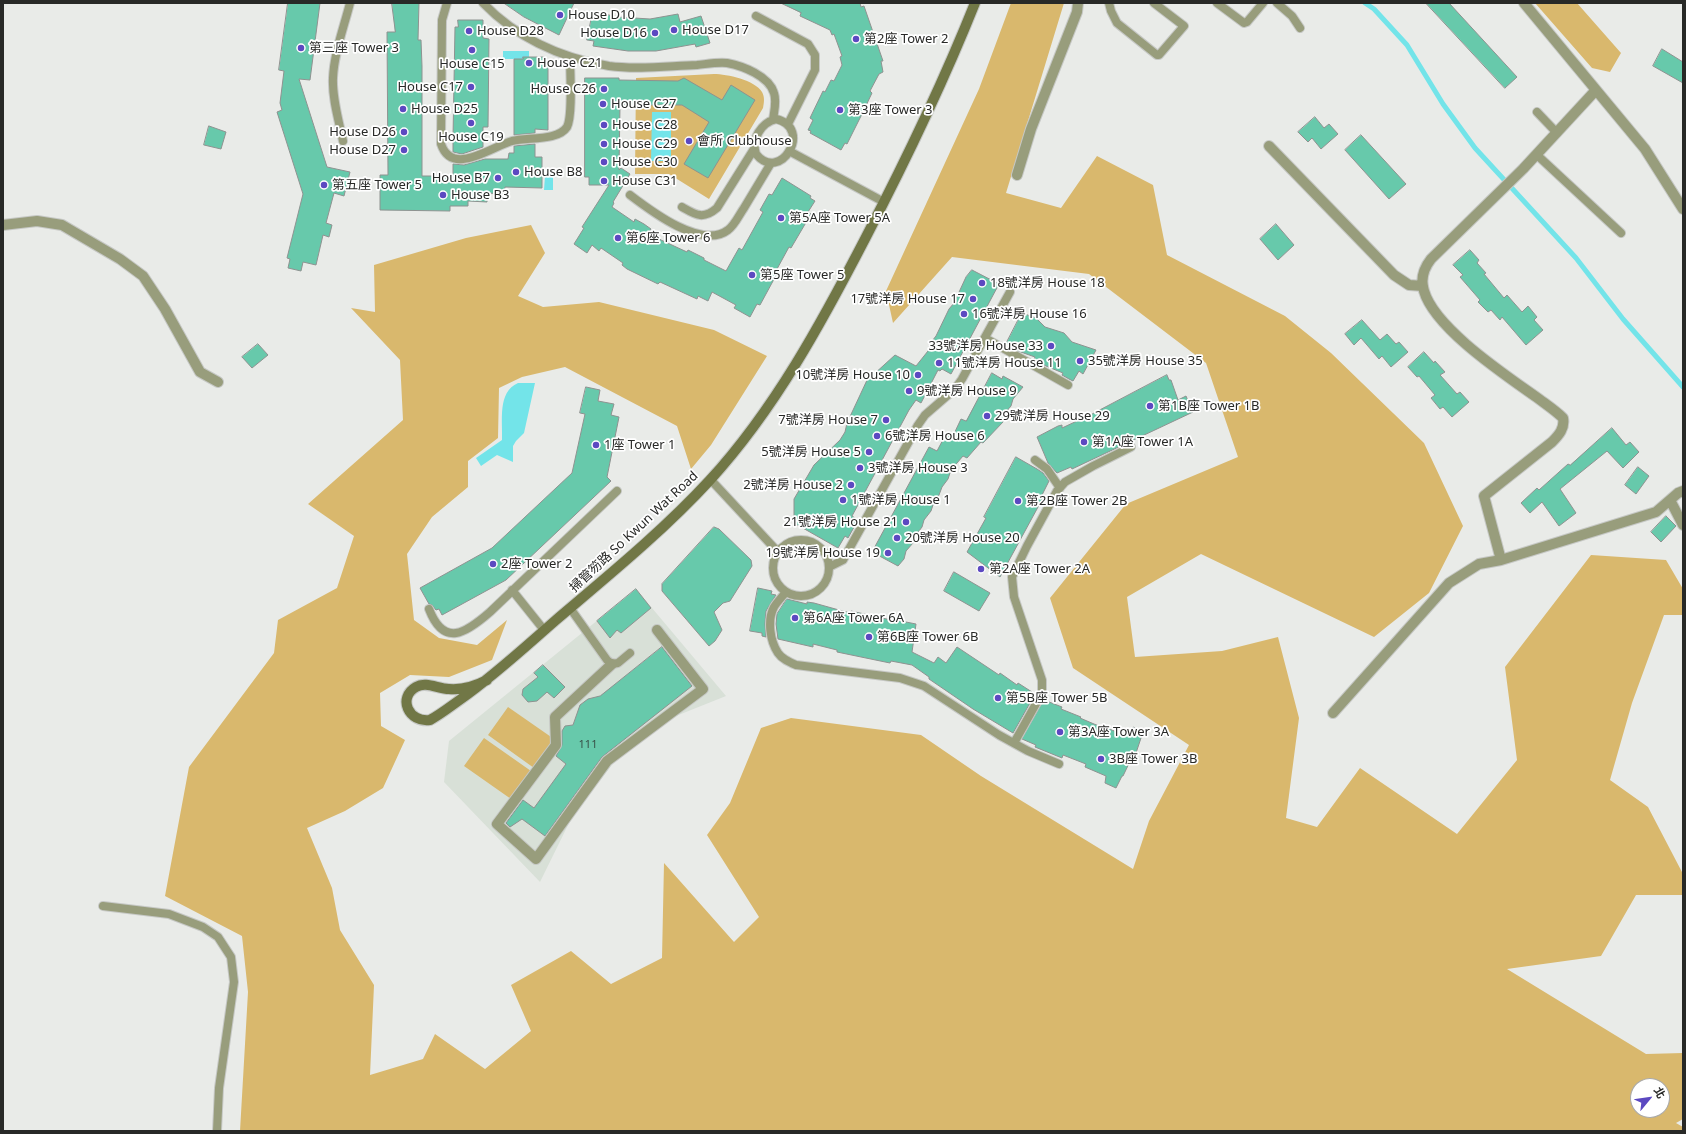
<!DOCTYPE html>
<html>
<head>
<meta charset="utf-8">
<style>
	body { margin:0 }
	#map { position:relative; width:1686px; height:1134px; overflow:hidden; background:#e9ebe8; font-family:"Noto Sans","Noto Sans TC",sans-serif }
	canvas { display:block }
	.frame { position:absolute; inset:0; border:4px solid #282927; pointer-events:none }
	.north { position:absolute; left:1630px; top:1078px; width:40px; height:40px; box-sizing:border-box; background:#fff; border:1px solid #a9a9a9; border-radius:50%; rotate:61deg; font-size:11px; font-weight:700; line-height:16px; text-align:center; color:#282927 }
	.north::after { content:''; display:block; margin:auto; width:14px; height:18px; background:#5c49c1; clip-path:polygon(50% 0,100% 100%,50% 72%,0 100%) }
</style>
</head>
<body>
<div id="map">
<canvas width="1686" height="1134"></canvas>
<div class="frame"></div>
<div class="north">北</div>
</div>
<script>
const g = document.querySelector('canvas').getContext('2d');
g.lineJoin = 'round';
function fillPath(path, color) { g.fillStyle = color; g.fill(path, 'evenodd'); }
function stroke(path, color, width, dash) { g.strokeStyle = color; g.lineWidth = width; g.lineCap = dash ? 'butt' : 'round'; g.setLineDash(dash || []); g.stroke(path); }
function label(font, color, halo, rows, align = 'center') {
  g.font = font + ' "Noto Sans","Noto Sans TC",sans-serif'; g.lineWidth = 3.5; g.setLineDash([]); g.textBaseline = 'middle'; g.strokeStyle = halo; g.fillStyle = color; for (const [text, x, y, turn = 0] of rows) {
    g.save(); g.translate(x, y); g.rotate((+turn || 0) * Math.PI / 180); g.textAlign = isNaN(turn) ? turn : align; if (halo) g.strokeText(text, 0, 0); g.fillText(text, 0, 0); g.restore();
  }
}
fillPath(new Path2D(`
	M636 589 726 696 666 720 615 761 572 817 540 882 444 782 449 741Z`), '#d8e0d7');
fillPath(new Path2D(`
	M1011 3H1064L1006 193 1061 208 1097 156 1153 185 1167 255 1285 316 1331 353 1424 443 1463 526 1429 593 1374 637 1201 554 1127 597 1135 657 1222 651 1278 637 1299 718 1286 818 1317 827 1360 768 1457 834 1517 760 1505 667 1591 555 1666 560 1683 589V615H1664L1632 703 1610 780 1648 807 1683 874V895H1636L1601 956 1507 969 1646 1054 1683 1053V1119L1676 1123 1683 1127V1131H240L248 992 242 936 165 896 189 767 274 653 278 620 337 588 354 536 308 504 403 420 400 360 351 308 375 312 374 265 466 238 531 225 545 253 518 296 543 307 599 302 714 330 767 356 711 445 691 469 677 426 565 367 522 377 499 388 498 438 468 461V487L432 517 407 554 414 620 439 638 477 645 507 620 492 660 449 677 410 675 380 693 381 726 405 740 383 788 345 811 307 828 332 888 340 930 374 985 370 1075 423 1059 435 1034 485 1069 531 1031 511 985 571 951 611 984 662 958 664 863 734 942 759 917 707 835 730 803 761 728 791 718 921 735 981 776 1133 869 1149 821 1189 745 1073 668 1050 598 1126 504 1238 457 1206 363 1089 274 952 257 893 323 886 291 979 89ZM1638 1086H1662V1110H1638Z
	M1535 3H1577L1621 53 1610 72 1592 68Z
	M714 74C727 74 755 80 762 92 765 97 764 103 763 108L709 199 669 174H635L636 78Z
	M508 707 554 739 534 768 488 735Z
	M484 738 531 771 511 799 464 766Z`), '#d9b86d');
fillPath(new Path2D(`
	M503 51H529V57H524L523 59H503Z
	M652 112H671V161H651Z
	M547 168H553V190H544L545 176H547Z
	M518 383H535L524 433 516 441 513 446V462L497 455 481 466 476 458 502 440C503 421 497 392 518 383Z`), '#73e4e9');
stroke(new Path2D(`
	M1365 3 1374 9 1407 45 1443 104 1475 148 1576 258 1623 319 1683 387`), '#73e4e9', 5);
const building = new Path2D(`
	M288 3H320L310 80 299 79 327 167 350 172 344 196 334 193 326 223 332 225 329 237 323 235 316 265 303 262 301 271 288 268 290 259 287 258 303 194 277 112 282 110 280 103 284 71 279 70Z
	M392 3H419L418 40H421L422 66V176H453V164L464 165 485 159H508L509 153H514V146L535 144V157H542V188L505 187V194L487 193V202L468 201V206H450V211L380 210V175H388L387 32H395Z
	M504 3H574L559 35 524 17Z
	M781 3H860L861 7 864 6 883 61H881L883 72 879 74 870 91 872 93 862 114 847 144 845 143 841 150 810 133 811 131 808 130 813 120 810 118 823 91 825 92 831 80 834 81 842 65 840 57 842 56 834 34 832 35 830 30 800 16 801 13Z
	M1426 3H1449L1517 77 1505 88Z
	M593 12 619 17 650 19 678 14 680 22 701 16 710 43 696 47 695 44 656 51H628L593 46 594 41 587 40Z
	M458 20H483V38L489 39 488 127H483V147L462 154 453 152V137L455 27H458Z
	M1662 49 1683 62V83L1653 66Z
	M523 57H545V67H548V130L535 129V133L514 135V59H523Z
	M585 78H619V80L678 81 684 78 722 100 731 85 755 100 708 178 684 164 709 122 682 105H620L619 170 621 168 630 174 613 202 614 203 612 207 634 222 635 219 644 224 651 229 649 232 661 240 687 252 688 250 704 258V260L726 271 739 248 742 250 763 212 760 210 769 194 772 195 782 178 811 196 810 198 815 201 808 212 811 214 791 248 789 247 777 269 779 270 760 305 757 304 750 317 734 308 736 305 712 292 708 301 698 296 697 299 660 282 658 284 627 269 622 265 623 263 601 248 599 251 592 245 587 253 574 244 584 228 582 227 609 185H589V177H585Z
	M1315 117 1324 128 1329 124 1338 134 1321 149 1312 138 1308 142 1298 132Z
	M209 126 226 132 221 149 204 145Z
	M1361 135 1406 184 1389 199 1345 150Z
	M1276 224 1294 245 1278 260 1260 239Z
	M1470 250 1479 260 1477 263 1486 273 1484 274 1504 298 1507 295 1522 312 1528 306 1537 317 1534 320 1543 330 1526 345 1502 317 1500 320 1491 310 1488 312 1478 302 1480 300 1460 277 1463 275 1453 265Z
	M972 270 999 284 951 374 942 369 940 371 938 370 921 403 916 400 909 410 852 516 858 520 848 538 845 536 838 548 794 523V499L814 465 840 440 845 432 847 423 868 378 873 375 895 355 916 366 928 351 932 341 936 336 949 309 954 303 966 277Z
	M1022 313 1036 318 1045 327 1064 333 1072 342 1096 350 1083 374 1079 371 1073 381 1069 379 1062 375 1063 373 1046 366 1034 359 1035 357 1018 351 1006 344Z
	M1362 320 1380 340 1387 334 1396 344 1399 342 1408 352 1391 367 1382 356 1379 359 1361 338 1354 345 1345 334Z
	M258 344 268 355 252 368 242 357Z
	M1424 352 1434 363 1435 361 1445 372 1440 375 1457 394 1460 392 1469 402 1452 417 1443 407 1440 409 1431 398 1435 395 1419 376 1417 377 1408 367Z
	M992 373 1002 379 1003 376 1023 387 1013 399 1011 406 1005 413 1003 422 983 443 981 442 967 458 963 456 951 470 948 479 942 487 939 495 934 502 931 511 924 520 922 527 916 535 913 543 906 551 904 559 898 566 872 552 929 447 937 451 946 434 952 438 961 419 966 421Z
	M1167 375 1169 380H1171L1178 400 1186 396 1193 412 1072 469 1071 467 1057 473 1048 463 1037 437 1058 426 1062 425V428L1092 414Z
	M586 387 600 390 598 401 614 404 611 415 619 417 607 477 611 481 506 580 442 615 439 609 436 610 432 605 429 604 420 588 492 548 572 473 585 414 580 413Z
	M1612 428 1626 445 1630 442 1639 452 1623 468 1607 451 1560 489 1576 513 1559 526 1542 502 1530 513 1521 503 1537 488 1539 490 1568 464 1570 465Z
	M1016 457 1037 469 1043 473 1049 481 1042 495 1044 496 1000 577 967 552 986 518 984 517Z
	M1638 467 1649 476 1636 494 1625 485Z
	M1666 516 1676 526 1661 542 1651 532Z
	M714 527 719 529 751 560 752 566 730 601 723 603 714 612 722 630 715 641 709 646 662 591V584Z
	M954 572 990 593 979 611 944 591Z
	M758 588 772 591 771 594 776 595 766 611 765 624 766 637 762 636V633L750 631Z
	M636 589 651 608 621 633 617 630 610 638 597 621Z
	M787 599 807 604V602L814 603 839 610 851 613V611L891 620V619L916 624 912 652 934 663 938 657 946 663 957 647 999 675 1000 673 1017 685 1018 683 1032 692 1030 695 1034 696 1013 733 973 709 929 679V677L912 665 891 661 890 663 837 652V650L813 644V647L778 639 776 624 777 614Z
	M662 647 692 686 602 757 545 836 522 819 510 827 506 823 523 800 534 808 566 764 556 756 562 745V731L565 726 573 725 580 705 588 699 600 696Z
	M543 665 565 687 554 698 547 692 537 701 528 702 522 695 523 689 538 677 534 673Z
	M1044 700 1062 707 1061 709 1081 717 1080 718 1094 724 1104 728 1105 727 1126 736 1129 730 1131 731 1133 727 1143 732 1135 756 1133 755 1123 776H1122L1116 788 1105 783 1106 776 1085 767 1086 764 1063 755 1062 758 1035 747 1036 745 1022 739Z`);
fillPath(building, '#67c9ab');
stroke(building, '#8e9290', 1);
const lane = new Path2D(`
	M447 3 442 20 441 144C452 177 491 147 512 141 528 137 558 141 567 127 573 116 570 71 570 57
	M483 3C517 38 561 58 609 66 638 70 668 66 697 65 707 64 717 62 727 63 743 66 769 76 774 93 777 102 774 111 773 120
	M1109 3 1111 11 1117 23 1157 55H1159L1184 26 1154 3
	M1217 3 1244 23 1247 22 1263 3
	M1277 3 1292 16 1300 28
	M756 16 808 44 815 55V70L788 124
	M1537 112 1557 133
	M776 119C814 128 780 184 756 154 751 139 761 123 776 119Z
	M343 141C339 121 332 99 333 78 334 53 344 27 350 3
	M789 151 884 202
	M1537 155 1621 233
	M630 195C651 211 702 250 728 230 735 225 739 215 744 208 753 193 762 178 771 163
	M682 207C696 215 703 220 717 208L754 149
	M985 338 1068 385
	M1035 460 1047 469 1060 488
	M710 479 778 552
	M773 568a28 28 0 1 1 56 0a28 28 0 1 1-56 0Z
	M829 567 843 560 918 425 925 415 955 389 962 379 1010 292
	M512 590 544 630
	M786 592C782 597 777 602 774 607 767 620 770 641 778 653 782 659 789 662 796 665L900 678 924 686 999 735 1028 751 1059 764
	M570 608 607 660 612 664 618 663 630 653
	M429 609C444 648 466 633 490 612L617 491
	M1014 743 1042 693V680L1014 597 1012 577 1027 546 1057 491 1065 482 1093 466 1131 447
	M103 906 169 914 203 927 218 937 231 957 234 982 219 1088 217 1131`);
const street = new Path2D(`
	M1524 3 1645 149 1683 209
	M1269 146 1394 275 1409 285 1423 286
	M1017 175 1031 129 1077 12 1078 3
	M3 225 37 221 62 225 120 259 143 276 165 309 200 372 218 382
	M1670 500 1683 525
	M1501 560 1484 496 1552 442C1559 435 1565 428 1563 418 1556 411 1547 405 1539 399 1507 376 1435 329 1424 291 1420 279 1424 268 1431 259L1523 169 1596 90
	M612 664 555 717 556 745 497 824 536 859 607 761 703 689 657 630
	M1333 713 1449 583 1479 564 1501 560 1656 512 1678 493 1683 491`);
const secondary = new Path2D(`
	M487 680C476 686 463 690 449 689 438 689 426 681 416 687 397 698 409 723 430 720 441 714 451 706 461 699 495 675 525 647 556 620 609 575 663 531 710 480 775 409 822 322 866 237 906 160 943 83 975 3`);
stroke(lane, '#c6c8c5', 10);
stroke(street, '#c6c8c5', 12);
stroke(secondary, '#c6c8c5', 12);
stroke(lane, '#989d7c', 8);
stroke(street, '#989d7c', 10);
stroke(secondary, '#717746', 10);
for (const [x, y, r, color] of [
	[560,15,4,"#5c49c1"],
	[674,30,4,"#5c49c1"],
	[469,31,4,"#5c49c1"],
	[655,33,4,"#5c49c1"],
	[856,39,4,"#5c49c1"],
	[301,48,4,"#5c49c1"],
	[472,50,4,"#5c49c1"],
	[529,63,4,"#5c49c1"],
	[471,87,4,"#5c49c1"],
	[604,89,4,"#5c49c1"],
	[603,104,4,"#5c49c1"],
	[403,109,4,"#5c49c1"],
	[840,110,4,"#5c49c1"],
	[471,123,4,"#5c49c1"],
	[604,125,4,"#5c49c1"],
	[404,132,4,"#5c49c1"],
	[689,141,4,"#5c49c1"],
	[604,144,4,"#5c49c1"],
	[404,150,4,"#5c49c1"],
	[604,162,4,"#5c49c1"],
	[516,172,4,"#5c49c1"],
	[498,178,4,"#5c49c1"],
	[604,181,4,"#5c49c1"],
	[324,185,4,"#5c49c1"],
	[443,195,4,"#5c49c1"],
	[781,218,4,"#5c49c1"],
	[618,238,4,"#5c49c1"],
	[752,275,4,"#5c49c1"],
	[982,283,4,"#5c49c1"],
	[973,299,4,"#5c49c1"],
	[964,314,4,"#5c49c1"],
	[1051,346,4,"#5c49c1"],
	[1080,361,4,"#5c49c1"],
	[939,363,4,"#5c49c1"],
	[918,375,4,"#5c49c1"],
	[909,391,4,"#5c49c1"],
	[1150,406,4,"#5c49c1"],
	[987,416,4,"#5c49c1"],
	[886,420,4,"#5c49c1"],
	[877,436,4,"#5c49c1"],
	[1084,442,4,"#5c49c1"],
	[596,445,4,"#5c49c1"],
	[869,452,4,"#5c49c1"],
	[860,468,4,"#5c49c1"],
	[851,485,4,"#5c49c1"],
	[843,500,4,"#5c49c1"],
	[1018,501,4,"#5c49c1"],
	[906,522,4,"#5c49c1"],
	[897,538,4,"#5c49c1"],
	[888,553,4,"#5c49c1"],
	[493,564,4,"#5c49c1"],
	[981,569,4,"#5c49c1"],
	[795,618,4,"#5c49c1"],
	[869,637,4,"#5c49c1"],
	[998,698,4,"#5c49c1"],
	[1060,732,4,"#5c49c1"],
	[1101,759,4,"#5c49c1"]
]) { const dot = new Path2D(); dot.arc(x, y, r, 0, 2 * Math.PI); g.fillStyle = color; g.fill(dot); stroke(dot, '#fff', 1.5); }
label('11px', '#385148', null, [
	["111",588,745]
]);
label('13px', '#282927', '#fff', [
	["House D10",568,15],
	["House D17",682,30],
	["House D28",477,31],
	["House D16",647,33,"right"],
	["第2座 Tower 2",864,39],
	["第三座 Tower 3",309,48],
	["House C21",537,63],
	["House C15",472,64,"center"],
	["House C17",463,87,"right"],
	["House C26",596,89,"right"],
	["House C27",611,104],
	["House D25",411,109],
	["第3座 Tower 3",848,110],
	["House C28",612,125],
	["House D26",396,132,"right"],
	["House C19",471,137,"center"],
	["會所 Clubhouse",697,141],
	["House C29",612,144],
	["House D27",396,150,"right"],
	["House C30",612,162],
	["House B8",524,172],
	["House B7",490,178,"right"],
	["House C31",612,181],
	["第五座 Tower 5",332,185],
	["House B3",451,195],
	["第5A座 Tower 5A",789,218],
	["第6座 Tower 6",626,238],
	["第5座 Tower 5",760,275],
	["18號洋房 House 18",990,283],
	["17號洋房 House 17",965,299,"right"],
	["16號洋房 House 16",972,314],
	["33號洋房 House 33",1043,346,"right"],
	["35號洋房 House 35",1088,361],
	["11號洋房 House 11",947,363],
	["10號洋房 House 10",910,375,"right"],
	["9號洋房 House 9",917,391],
	["第1B座 Tower 1B",1158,406],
	["29號洋房 House 29",995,416],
	["7號洋房 House 7",878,420,"right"],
	["6號洋房 House 6",885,436],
	["第1A座 Tower 1A",1092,442],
	["1座 Tower 1",604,445],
	["5號洋房 House 5",861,452,"right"],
	["3號洋房 House 3",868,468],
	["2號洋房 House 2",843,485,"right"],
	["1號洋房 House 1",851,500],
	["第2B座 Tower 2B",1026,501],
	["21號洋房 House 21",898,522,"right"],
	["20號洋房 House 20",905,538],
	["19號洋房 House 19",880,553,"right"],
	["2座 Tower 2",501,564],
	["第2A座 Tower 2A",989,569],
	["第6A座 Tower 6A",803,618],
	["第6B座 Tower 6B",877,637],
	["第5B座 Tower 5B",1006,698],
	["第3A座 Tower 3A",1068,732],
	["3B座 Tower 3B",1109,759]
], 'left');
label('13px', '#282927', '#fff', [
	["掃管笏路 So Kwun Wat Road",634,532,-43]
]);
</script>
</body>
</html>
